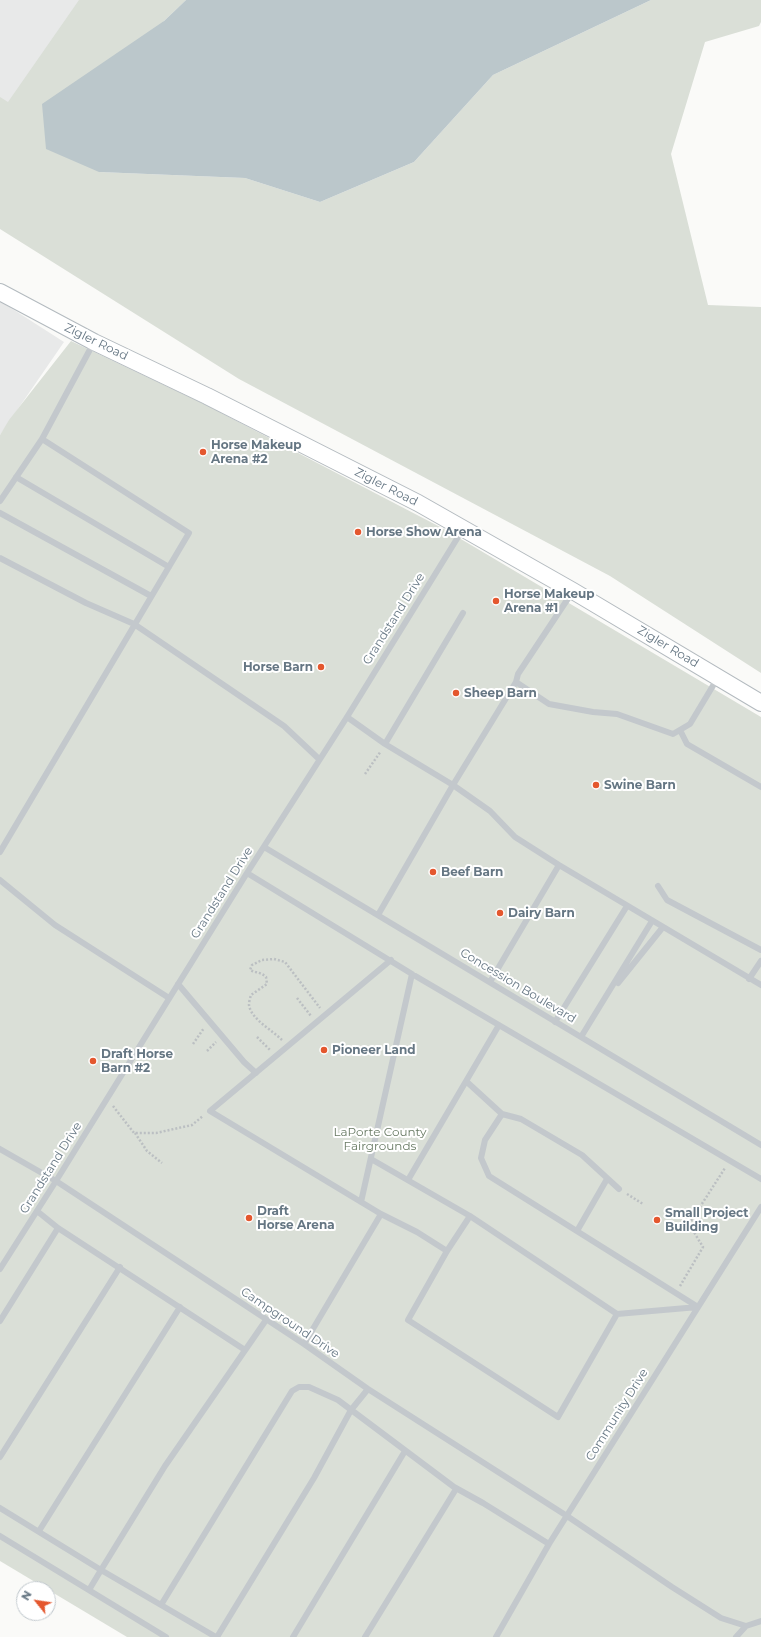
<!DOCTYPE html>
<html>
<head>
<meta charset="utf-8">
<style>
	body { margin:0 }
	#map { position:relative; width:761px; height:1637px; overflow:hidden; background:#fafaf8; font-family:Montserrat,sans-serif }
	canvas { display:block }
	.north { position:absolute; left:16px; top:1581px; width:40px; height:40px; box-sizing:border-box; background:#fff; border:1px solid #c1c8cd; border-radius:50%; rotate:300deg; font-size:11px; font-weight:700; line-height:16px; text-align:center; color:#657683 }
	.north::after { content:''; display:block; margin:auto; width:14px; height:18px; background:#e4572e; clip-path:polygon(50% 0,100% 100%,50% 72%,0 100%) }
</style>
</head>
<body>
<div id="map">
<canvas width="761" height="1637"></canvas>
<div class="north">N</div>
</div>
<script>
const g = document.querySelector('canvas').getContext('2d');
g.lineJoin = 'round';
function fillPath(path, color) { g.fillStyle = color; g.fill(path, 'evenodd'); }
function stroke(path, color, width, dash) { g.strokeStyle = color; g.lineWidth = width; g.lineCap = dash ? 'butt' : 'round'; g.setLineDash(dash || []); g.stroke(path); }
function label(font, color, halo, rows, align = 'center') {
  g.font = font + ' Montserrat,sans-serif'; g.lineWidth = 4; g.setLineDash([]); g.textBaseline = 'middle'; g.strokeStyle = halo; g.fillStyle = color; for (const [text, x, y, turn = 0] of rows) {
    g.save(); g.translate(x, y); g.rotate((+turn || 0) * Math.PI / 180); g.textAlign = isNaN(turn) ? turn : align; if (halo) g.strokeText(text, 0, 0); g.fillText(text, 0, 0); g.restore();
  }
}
fillPath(new Path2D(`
	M0 0H87L6 114 0 111Z
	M0 301 64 342 0 435Z`), '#e8e9e9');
fillPath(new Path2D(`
	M79 0H186L164 21 99 172 245 178 320 202 414 162 493 75 651 0H761V22L759 26 705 42 671 154 708 305 761 307V673L610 576 239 379 0 229V97L8 102Z
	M71 341 204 404 444 529 761 717V1637H127L0 1561V435L9 420Z`), '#dadfd7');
fillPath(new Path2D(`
	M186 0H651L493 75 414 162 320 202 245 178 99 172 46 149 42 104 164 21Z`), '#bbc7cb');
const secondary = new Path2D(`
	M0 292 94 342 207 396 418 503 573 591 761 703`);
stroke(secondary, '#b3babf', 18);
stroke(new Path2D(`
	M365 774 381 751
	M297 998 311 1016
	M257 1037 270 1050
	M282 1040C272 1030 251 1019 249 1005 249 1002 250 998 251 995L267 984 266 977C261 972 256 973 250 970L252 965 262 960 274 959 285 962 320 1008
	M193 1044 204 1028
	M207 1051 216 1042
	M113 1106 134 1133H156L192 1125 203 1116
	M135 1133 147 1151 162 1163
	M627 1194 643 1204
	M680 1286 703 1247 689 1224 725 1168`), '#bbbfc2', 2.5, [2, 2]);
stroke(new Path2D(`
	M16 477 169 567
	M0 501 42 439 94 342
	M0 513 151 596
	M0 558 86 603 134 624 284 726 319 759
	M573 591 518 674 516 682 549 704 593 712 617 714 673 734 690 724 717 679
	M347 717 385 744 453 785 490 811 515 837 559 865 761 985
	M680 730 687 744 761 787
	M385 744 463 613
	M264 847 761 1145
	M0 852 189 533 42 439
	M247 873 412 974 761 1179
	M0 880 55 925 169 998
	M658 886 667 900 761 950
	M378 915 453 785 516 682
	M749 979 761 961
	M490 982 559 865
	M618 983 663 927
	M178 984 244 1062 256 1073
	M555 1022 627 906
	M581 1037 652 921
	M467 1082 502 1114 485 1140 481 1158 489 1176 698 1307 617 1314
	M502 1114 521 1119 582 1155 619 1189
	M0 1149 56 1181 304 1344 368 1389 567 1516 672 1587 721 1618 746 1626
	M371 1159 470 1216 447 1251 417 1232 381 1214 210 1111 391 960
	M408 1180 499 1025
	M361 1202 412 974
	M37 1211 58 1228 245 1350
	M577 1231 607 1179
	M447 1251 408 1320 558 1417 617 1314 470 1216
	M0 1269 56 1181 247 873 347 717 463 529
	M0 1321 58 1228
	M304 1344 381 1214
	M0 1457 120 1267
	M0 1508 101 1570 89 1590
	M39 1531 180 1307
	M0 1536 166 1637
	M161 1605 292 1391 299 1387H309L338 1400 454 1487 483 1503 549 1544
	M216 1637 101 1570 165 1466 266 1320
	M217 1637 314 1478 351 1410 368 1389
	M293 1637 405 1451
	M365 1637 456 1489
	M496 1637 549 1544 761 1207
	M736 1637 746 1626 761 1621`), '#c3c8cc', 6);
stroke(secondary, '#fff', 16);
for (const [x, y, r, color] of [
	[203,452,4,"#e4572e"],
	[358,532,4,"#e4572e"],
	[496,601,4,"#e4572e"],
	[321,667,4,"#e4572e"],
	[456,693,4,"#e4572e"],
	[596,785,4,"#e4572e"],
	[433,872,4,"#e4572e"],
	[500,913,4,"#e4572e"],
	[324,1050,4,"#e4572e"],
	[93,1061,4,"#e4572e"],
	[249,1218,4,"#e4572e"],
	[657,1220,4,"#e4572e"]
]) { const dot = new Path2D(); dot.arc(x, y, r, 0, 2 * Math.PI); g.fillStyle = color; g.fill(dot); stroke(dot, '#fff', 1.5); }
label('12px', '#657683', '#fff', [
	["Zigler Road",96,342,26],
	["Zigler Road",386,487,27],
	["Grandstand Drive",394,619,-58],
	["Zigler Road",668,647,31],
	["Grandstand Drive",222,893,-58],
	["Concession Boulevard",518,986,31],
	["Grandstand Drive",51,1168,-58],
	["Campground Drive",290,1323,34],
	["Community Drive",617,1415,-58]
]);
label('bold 12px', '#657683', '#fff', [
	["Horse Makeup",211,445],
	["Arena #2",211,459],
	["Horse Show Arena",366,532],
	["Horse Makeup",504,594],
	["Arena #1",504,608],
	["Horse Barn",313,667,"right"],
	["Sheep Barn",464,693],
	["Swine Barn",604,785],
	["Beef Barn",441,872],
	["Dairy Barn",508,913],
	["Pioneer Land",332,1050],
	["Draft Horse",101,1054],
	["Barn #2",101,1068],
	["Draft",257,1211],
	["Horse Arena",257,1225],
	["Small Project",665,1213],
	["Building",665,1227]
], 'left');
label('12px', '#687a64', '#fff', [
	["LaPorte County",380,1132],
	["Fairgrounds",380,1146]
]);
</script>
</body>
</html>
